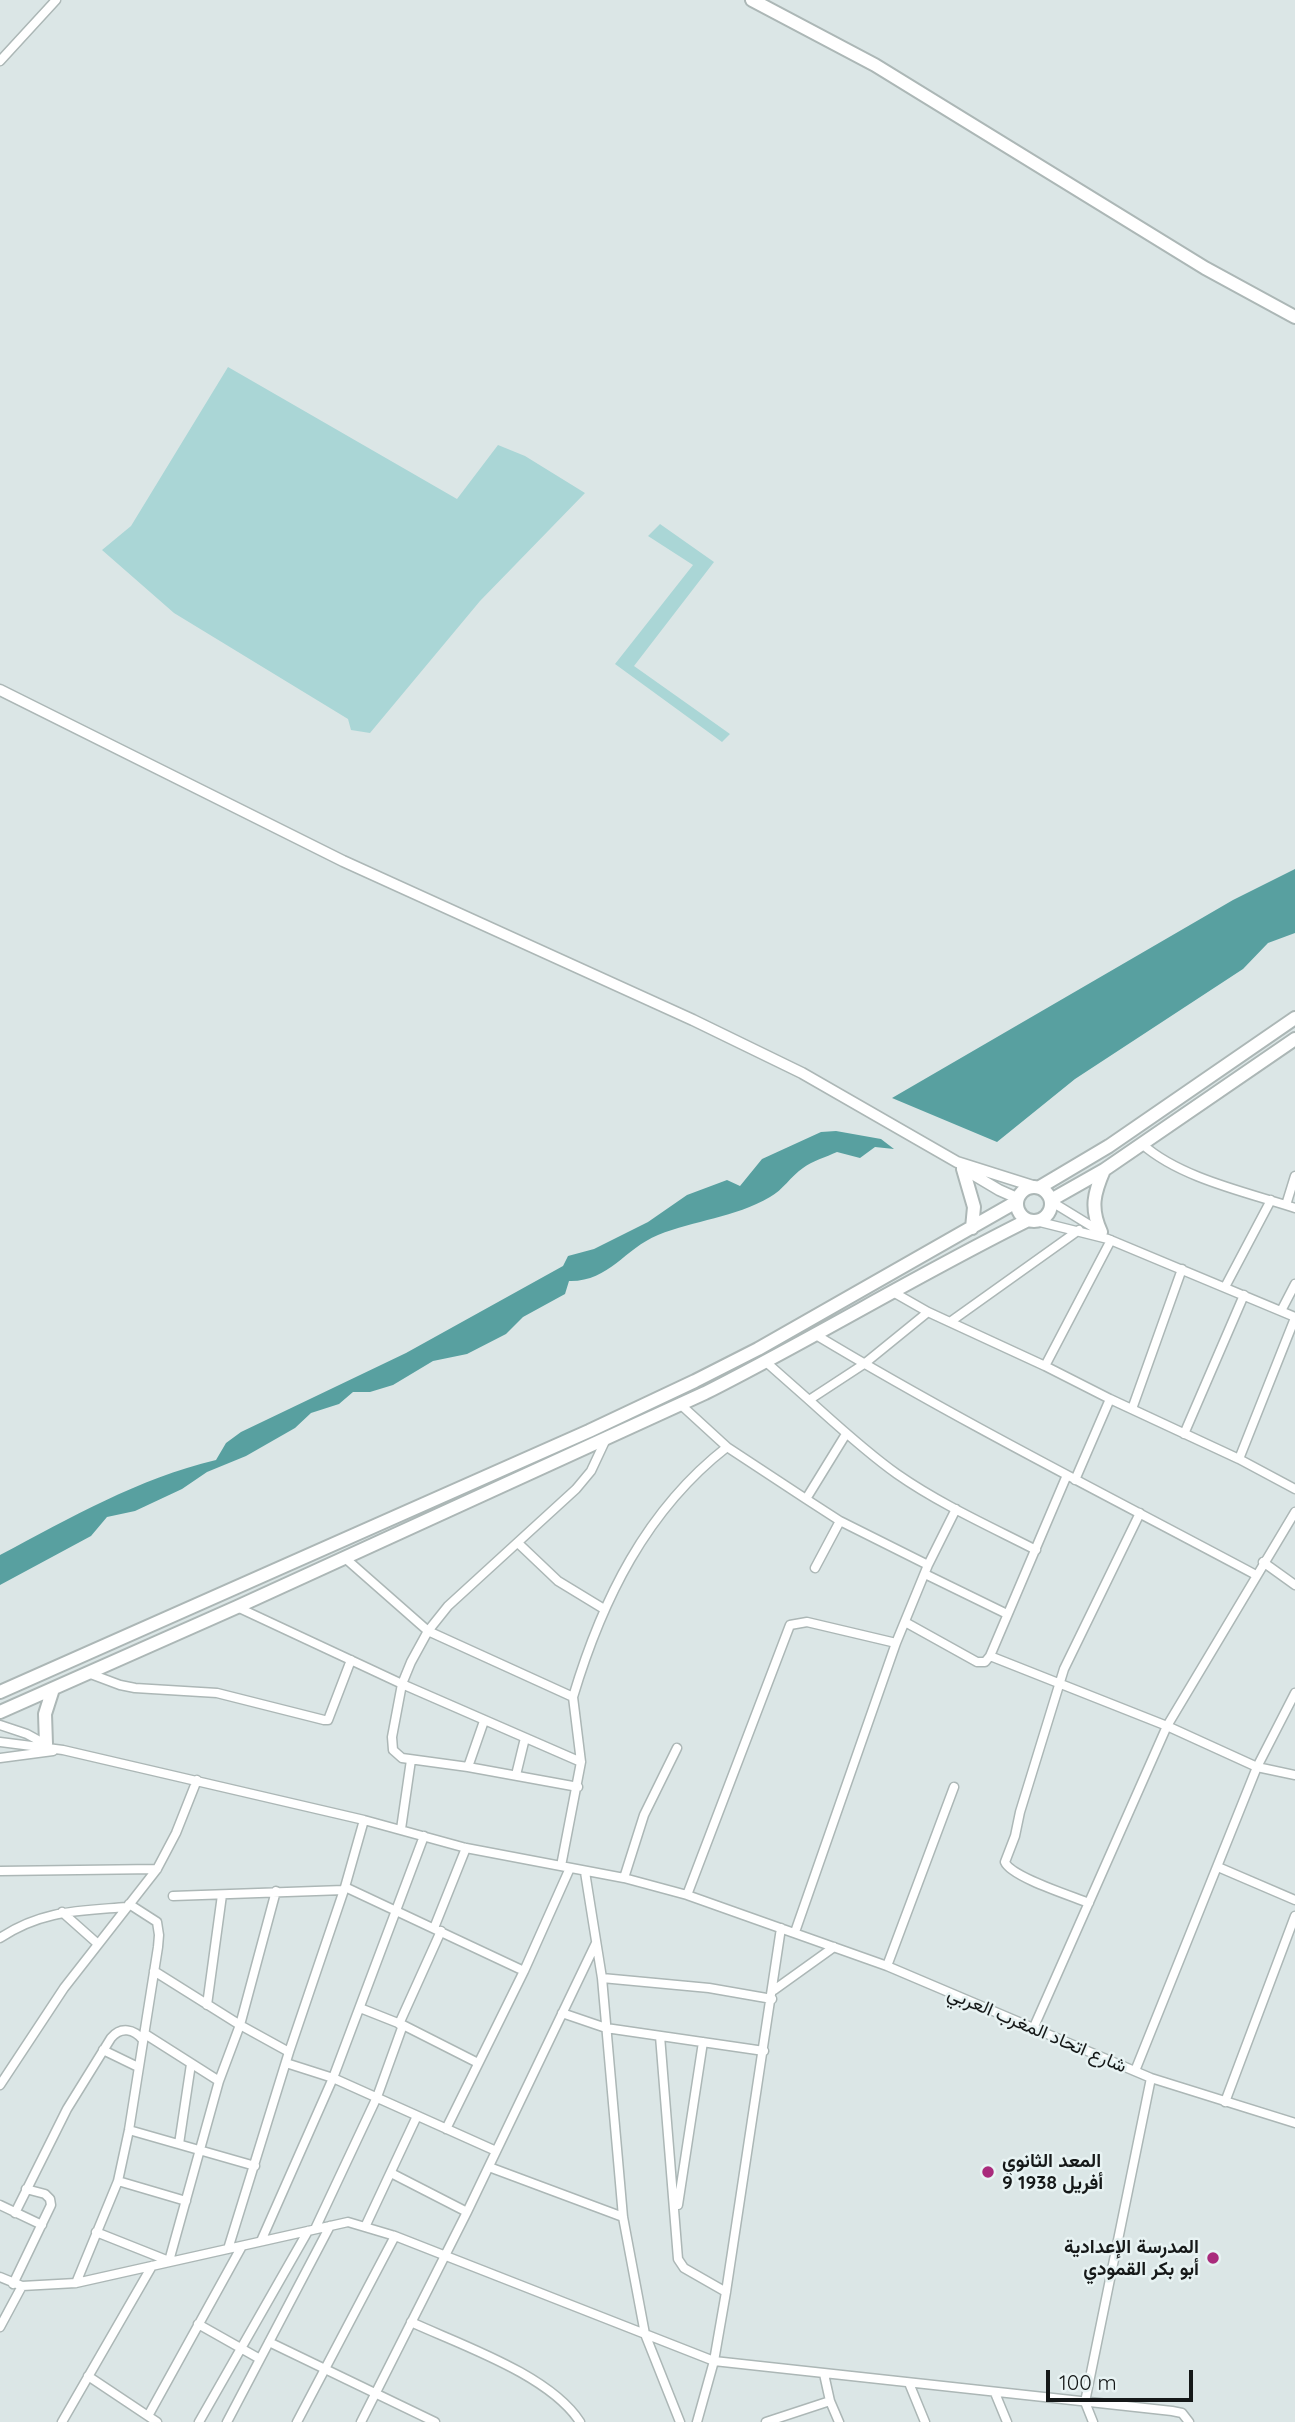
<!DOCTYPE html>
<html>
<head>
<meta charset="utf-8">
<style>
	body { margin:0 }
	#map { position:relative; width:1295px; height:2422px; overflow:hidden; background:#dbe6e6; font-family:Quicksand,sans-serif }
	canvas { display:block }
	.scale { position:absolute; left:1046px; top:2370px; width:147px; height:32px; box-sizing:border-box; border:4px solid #151818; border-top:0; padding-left:9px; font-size:21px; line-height:24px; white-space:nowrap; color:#151818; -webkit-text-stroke:5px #e8f3f3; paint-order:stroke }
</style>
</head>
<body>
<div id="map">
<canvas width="1295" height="2422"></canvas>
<div class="scale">100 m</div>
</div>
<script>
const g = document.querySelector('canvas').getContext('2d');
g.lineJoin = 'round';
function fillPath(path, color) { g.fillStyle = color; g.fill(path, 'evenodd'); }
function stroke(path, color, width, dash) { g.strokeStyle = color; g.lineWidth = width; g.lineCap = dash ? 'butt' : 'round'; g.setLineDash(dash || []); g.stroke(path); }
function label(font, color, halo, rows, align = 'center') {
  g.font = font + ' Quicksand,Vazirmatn,sans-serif'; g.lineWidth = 5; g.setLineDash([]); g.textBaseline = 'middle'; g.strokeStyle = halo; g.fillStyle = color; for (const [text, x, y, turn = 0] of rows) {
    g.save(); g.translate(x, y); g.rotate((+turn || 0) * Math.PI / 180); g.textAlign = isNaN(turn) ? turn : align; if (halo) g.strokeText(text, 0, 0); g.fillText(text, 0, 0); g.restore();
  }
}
fillPath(new Path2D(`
	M228 367 457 499 498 445 525 456 585 493 480 601 370 733 351 730 348 719 174 613 102 550 131 526Z
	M660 524 714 562 634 666 730 734 722 742 615 664 693 565 648 536Z`), '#aad6d6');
fillPath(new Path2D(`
	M1295 869V933L1268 943 1243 969 1075 1079 997 1142 892 1098 1233 900Z
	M836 1131 881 1139 894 1149 875 1147 860 1158 837 1152C826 1157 812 1161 803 1168 791 1176 783 1190 770 1197 734 1218 695 1220 658 1235 624 1249 609 1282 569 1281L565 1294 523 1317 506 1334 467 1354 433 1361 393 1385 370 1392H353L339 1404 311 1413 295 1428 246 1456 207 1472 182 1489 135 1511 107 1517 91 1536 0 1585V1555C72 1517 137 1479 216 1460L226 1443 241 1432 406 1353 563 1266 568 1256 594 1249 648 1222 687 1195 727 1180 740 1186 762 1159 821 1132Z`), '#58a0a0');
const minor = new Path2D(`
	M0 61 56 0
	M1142 1144C1180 1178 1246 1192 1295 1208
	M1052 1202 1101 1232
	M1286 1205 1295 1176
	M1036 1221 1108 1239 1295 1317
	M1225 1287 1271 1200
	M893 1292 928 1312 1045 1366 1110 1399 1239 1459 1295 1489
	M1281 1311 1295 1284
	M928 1312 864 1364 809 1400C838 1426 866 1452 897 1474 940 1504 989 1526 1036 1550
	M950 1322 1079 1230
	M816 1335C959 1421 1108 1496 1256 1575
	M766 1362 809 1400
	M1045 1366 1111 1240
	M1132 1409 1182 1269
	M846 1434 806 1499 840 1521 928 1565
	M1184 1434 1244 1295
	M727 1447 806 1499
	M1239 1459 1295 1318
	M1075 1480 1110 1399
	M518 1543 558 1581 604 1609
	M345 1558 428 1631 573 1697 581 1762 561 1866
	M1263 1562 1295 1585
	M815 1568 840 1521
	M925 1574 1007 1614
	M237 1607 402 1684 581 1762
	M905 1622 977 1662H985L990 1656 1067 1475
	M990 1656 1167 1726 1257 1767 1295 1775
	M88 1673 120 1685 135 1688 217 1693 324 1720H328L351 1660
	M573 1697C602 1600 646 1510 727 1447L680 1404
	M0 1725 27 1734 47 1745
	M0 1742 63 1750 364 1820 466 1848 624 1878 687 1895 887 1966 1151 2078 1295 2123
	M0 1758 53 1751
	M468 1767 484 1721
	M516 1775 525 1738
	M578 1787 468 1767 402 1758 393 1750 392 1737 402 1684 411 1662 428 1631 448 1606 576 1489 591 1471 606 1439
	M401 1829 411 1760
	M1218 1867 1295 1900
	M0 1871 157 1869
	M585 1872 602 1978 623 2217 645 2334 680 2422
	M624 1878 644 1815 677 1748
	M345 1887 524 1971
	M687 1895 790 1625 807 1622 896 1643
	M173 1896 344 1890
	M1089 1903C1072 1896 1011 1877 1005 1862L1015 1836 1020 1812 1064 1669 1140 1513
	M62 1912 98 1944
	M434 1928 466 1848
	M795 1932 896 1643 928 1565 956 1509
	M0 1938C42 1910 79 1911 127 1907
	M887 1966 954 1787
	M154 1971 240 2025 289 2052
	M602 1978 709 1988 772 1999
	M774 1990 834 1947
	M207 2005 222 1895
	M360 2008 403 2025 478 2063
	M562 2013 606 2028 764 2051
	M399 2024 441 1931
	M1033 2029 1167 1726 1295 1512
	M145 2034 219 2081
	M660 2036 678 2259 684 2268 726 2292
	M103 2050 138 2067
	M286 2063 333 2078 496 2151
	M1135 2071 1257 1767 1295 1693
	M0 2085 64 1988 157 1869 176 1833 197 1780
	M1225 2102 1295 1916
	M446 2129 524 1971 570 1868
	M129 2130 255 2166
	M179 2144 191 2064
	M489 2167 623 2217
	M391 2173 467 2212
	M118 2181 186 2201
	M0 2205 42 2225
	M678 2205 703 2042
	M15 2213 67 2109 111 2038C121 2026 134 2029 143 2040
	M365 2227 417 2116
	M315 2229 377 2097 403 2025
	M96 2232 169 2261 219 2081 240 2025 276 1891
	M261 2241 333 2078 424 1836
	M228 2249 289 2052 345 1887 364 1820
	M0 2277 22 2286 76 2283 348 2222 395 2236 714 2361 1172 2411 1182 2413 1189 2422
	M76 2283 118 2181 129 2130 158 1947 159 1935 157 1922 129 1904
	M13 2284 51 2205 50 2199 45 2194 26 2189
	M411 2322C461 2345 550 2375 580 2422
	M198 2324 260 2359
	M0 2327 22 2286
	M269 2342 435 2422
	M824 2374 830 2401 839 2422
	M88 2376 157 2422
	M909 2383 925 2422
	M995 2393 1007 2422
	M148 2416 242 2246
	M62 2422 152 2266
	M199 2422 308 2231
	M227 2422 330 2226
	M297 2422 395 2236
	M361 2422 467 2212 596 1943
	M697 2422 714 2361 726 2292 781 1928
	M766 2422 830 2401
	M1093 2422 1085 2402 1151 2078`);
const tertiary = new Path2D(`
	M0 690 343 861 693 1020 802 1073 957 1162 1033 1186
	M962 1168 999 1190 1017 1198`);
const secondary = new Path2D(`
	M752 0 875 65 1205 268 1295 317`);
const primary = new Path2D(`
	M963 1169 974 1207 972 1228
	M1017 1204a17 17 0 1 1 34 0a17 17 0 1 1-34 0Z
	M1040 1187 1109 1146 1295 1018
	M1051 1200 1104 1170 1295 1039
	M1101 1232C1090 1208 1094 1193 1104 1170
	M0 1692 589 1431 695 1381 758 1349 1016 1202
	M0 1712 237 1607 705 1393C814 1338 919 1274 1028 1220
	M46 1744 45 1714 53 1689`);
stroke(minor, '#acb7b6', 11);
stroke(tertiary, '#acb7b6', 13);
stroke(secondary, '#acb7b6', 16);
stroke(primary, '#acb7b6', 16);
stroke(minor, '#fff', 8);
stroke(tertiary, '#fff', 10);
stroke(secondary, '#fff', 12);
stroke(primary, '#fff', 12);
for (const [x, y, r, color] of [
	[988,2172,7,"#a92b7c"],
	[1213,2258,7,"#a92b7c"]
]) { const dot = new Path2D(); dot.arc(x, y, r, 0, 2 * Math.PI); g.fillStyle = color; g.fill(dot); stroke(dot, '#e8f3f3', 2.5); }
label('19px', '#151818', '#e8f3f3', [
	["شارع اتحاد المغرب العربي",1037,2030,23]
]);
label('bold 19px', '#151818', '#e8f3f3', [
	["المعد الثانوي",1002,2161],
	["9 أفريل 1938",1002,2183],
	["المدرسة الإعدادية",1199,2247,"right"],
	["أبو بكر القمودي",1199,2269,"right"]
], 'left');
</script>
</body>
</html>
